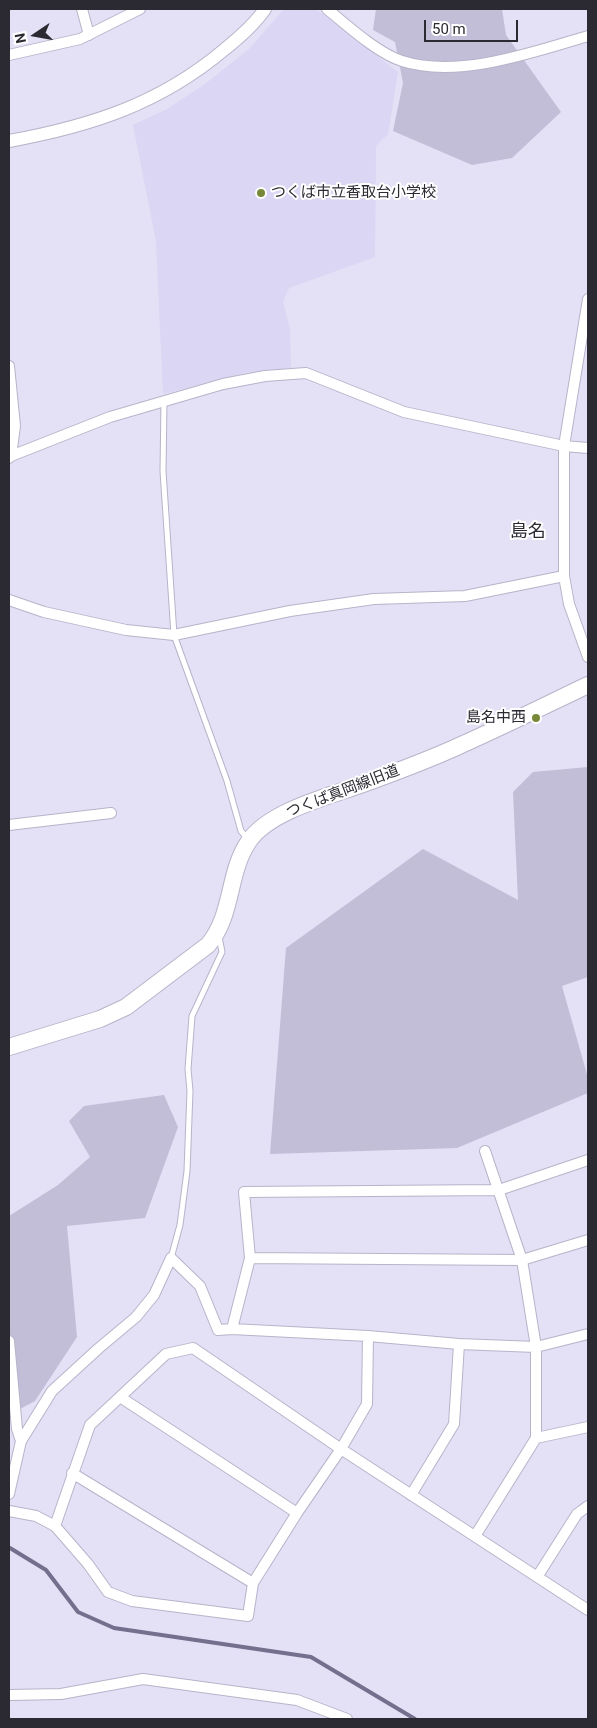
<!DOCTYPE html>
<html>
<head>
<meta charset="utf-8">
<style>
	body { margin:0 }
	#map { position:relative; width:597px; height:1728px; overflow:hidden; background:#e4e0f6; font-family:Roboto,sans-serif }
	canvas { display:block }
	.frame { position:absolute; inset:0; border:10px solid #2b2a32; pointer-events:none }
	.north { position:absolute; left:10px; top:10px; width:50px; height:50px; -webkit-text-stroke:4px #fff; paint-order:stroke; rotate:258deg; font-size:14px; font-weight:700; line-height:20px; text-align:center; color:#2b2a32 }
	.north::after { content:''; display:block; margin:auto; width:18px; height:22px; background:#2b2a32; clip-path:polygon(50% 0,100% 100%,50% 72%,0 100%) }
	.scale { position:absolute; left:424px; top:20px; width:94px; height:22px; box-sizing:border-box; border:2px solid #2b2a32; border-top:0; padding-left:6px; font-size:15px; line-height:18px; white-space:nowrap; color:#2b2a32; -webkit-text-stroke:4px #fff; paint-order:stroke }
</style>
</head>
<body>
<div id="map">
<canvas width="597" height="1728"></canvas>
<div class="frame"></div>
<div class="north">N</div>
<div class="scale">50 m</div>
</div>
<script>
const g = document.querySelector('canvas').getContext('2d');
g.lineJoin = 'round';
function fillPath(path, color) { g.fillStyle = color; g.fill(path, 'evenodd'); }
function stroke(path, color, width, dash) { g.strokeStyle = color; g.lineWidth = width; g.lineCap = dash ? 'butt' : 'round'; g.setLineDash(dash || []); g.stroke(path); }
function label(font, color, halo, rows, align = 'center') {
  g.font = font + ' Roboto,"Noto Sans JP",sans-serif'; g.lineWidth = 4; g.setLineDash([]); g.textBaseline = 'middle'; g.strokeStyle = halo; g.fillStyle = color; for (const [text, x, y, turn = 0] of rows) {
    g.save(); g.translate(x, y); g.rotate((+turn || 0) * Math.PI / 180); g.textAlign = isNaN(turn) ? turn : align; if (halo) g.strokeText(text, 0, 0); g.fillText(text, 0, 0); g.restore();
  }
}
fillPath(new Path2D(`
	M284 9H316L398 72 388 134 376 146 375 257 289 288 283 302 290 329 291 368 244 373 163 394 156 241 133 125 167 109 205 84 249 49Z`), '#dad6f3');
fillPath(new Path2D(`
	M376 9H502L506 35 561 112 512 158 472 165 393 131 403 83 395 42 373 30Z
	M588 767V977L562 986 588 1078V1093L457 1148 270 1154 286 948 423 849 518 900 513 792 533 772Z
	M164 1095 178 1127 145 1218 67 1226 77 1337 35 1401 9 1415V1216L58 1185 90 1157 69 1121 84 1106Z`), '#c2bed8');
stroke(new Path2D(`
	M10 1548 46 1570 78 1612 114 1628 311 1657 415 1719`), '#746f8c', 4);
const service = new Path2D(`
	M164 402 163 471 174 635 227 781 241 831 248 839
	M171 1258 180 1225 187 1171 190 1091 188 1069 192 1016 222 952 219 937`);
const minor = new Path2D(`
	M82 9 89 35
	M327 9C347 25 377 53 402 61 458 79 534 52 588 36
	M9 55 80 39 140 9
	M588 299 564 446V576L569 604 588 657
	M9 366 15 426 11 456 9 458
	M11 456 110 417 223 384 265 376 306 373 404 412 564 446 588 448
	M9 600 44 612 126 630 174 635 290 611 374 599 465 596 564 576
	M9 825 111 813
	M485 1151 522 1260 536 1347 588 1334
	M250 1258 244 1192 499 1190 588 1160
	M368 1336 232 1329 250 1258 522 1260 588 1240
	M9 1341 17 1429 21 1441
	M120 1397 297 1513
	M72 1473 253 1583
	M9 1494 21 1441 52 1391 99 1348 136 1317 154 1295 171 1258 200 1286 218 1330 232 1329
	M411 1495 454 1424 459 1344 536 1347V1438
	M9 1511 36 1516 55 1526 88 1564 108 1592 132 1601 248 1616 253 1583 297 1513 341 1449 367 1404 368 1336 459 1344
	M55 1526 90 1425 166 1354 193 1348 341 1449 588 1610
	M475 1536 536 1438 588 1427
	M537 1577 577 1514 588 1506
	M9 1695 61 1694 143 1679 297 1700 347 1719`);
const tertiary = new Path2D(`
	M9 141C91 126 160 104 225 49 240 37 254 25 265 9`);
const primary = new Path2D(`
	M9 1047 100 1019 126 1007 208 945C234 914 227 873 249 841 269 811 330 796 363 784 396 772 429 760 461 745 504 726 546 705 588 685`);
stroke(service, '#b7b4c9', 7);
stroke(minor, '#b7b4c9', 12);
stroke(tertiary, '#b7b4c9', 14);
stroke(primary, '#b7b4c9', 18);
stroke(service, '#fff', 5);
stroke(minor, '#fff', 10);
stroke(tertiary, '#fff', 12);
stroke(primary, '#fff', 16);
for (const [x, y, r, color] of [
	[261,193,5,"#778939"],
	[536,718,5,"#778939"]
]) { const dot = new Path2D(); dot.arc(x, y, r, 0, 2 * Math.PI); g.fillStyle = color; g.fill(dot); stroke(dot, '#fff', 2); }
label('15px', '#2b2a32', '#fff', [
	["つくば市立香取台小学校",271,193],
	["島名中西",526,718,"right"]
], 'left');
label('15px', '#2b2a32', '#fff', [
	["つくば真岡線旧道",343,792,-21]
]);
label('18px', '#2b2a32', '#fff', [
	["島名",528,532]
]);
</script>
</body>
</html>
